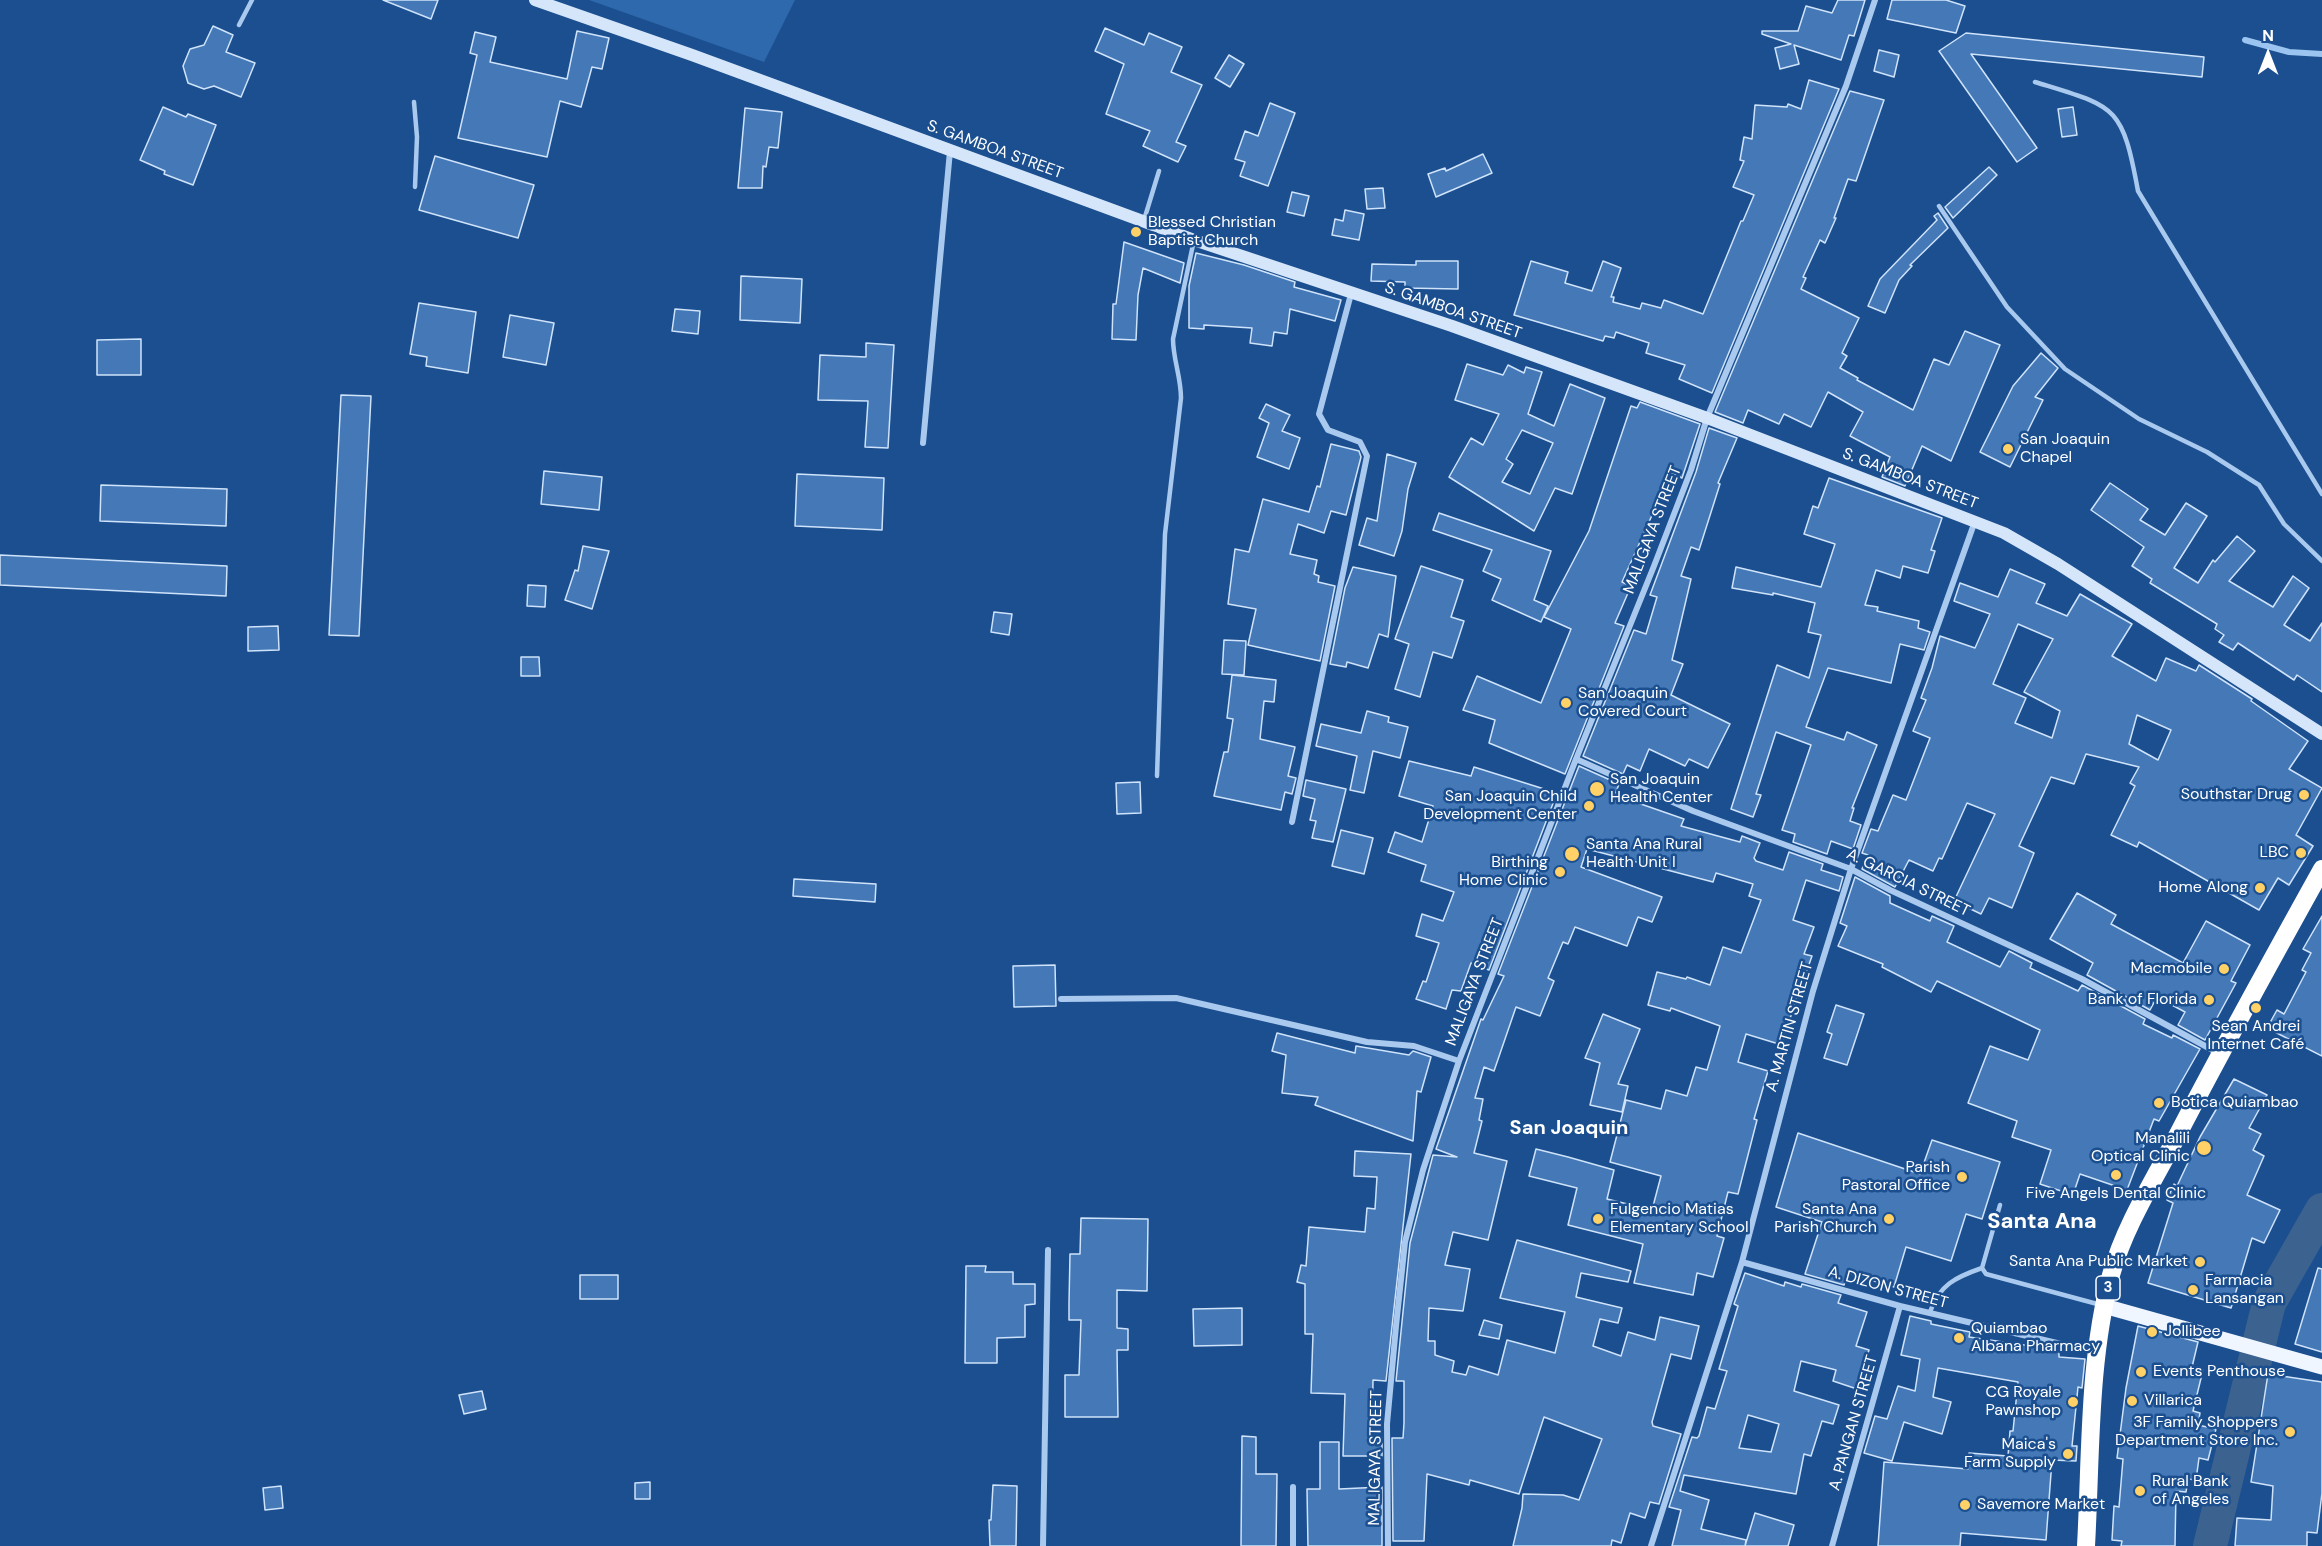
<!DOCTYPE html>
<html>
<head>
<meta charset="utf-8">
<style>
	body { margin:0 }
	#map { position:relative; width:2322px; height:1546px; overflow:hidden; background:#1b4f8f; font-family:"DM Sans",sans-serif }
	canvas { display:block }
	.north { position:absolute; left:2238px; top:24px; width:60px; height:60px; -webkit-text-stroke:4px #1b4f8f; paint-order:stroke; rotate:0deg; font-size:16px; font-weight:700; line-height:24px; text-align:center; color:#fff }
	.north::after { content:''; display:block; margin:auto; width:21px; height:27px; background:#fff; clip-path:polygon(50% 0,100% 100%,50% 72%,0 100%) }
</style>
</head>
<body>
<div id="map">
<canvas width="2322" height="1546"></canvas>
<div class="north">N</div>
</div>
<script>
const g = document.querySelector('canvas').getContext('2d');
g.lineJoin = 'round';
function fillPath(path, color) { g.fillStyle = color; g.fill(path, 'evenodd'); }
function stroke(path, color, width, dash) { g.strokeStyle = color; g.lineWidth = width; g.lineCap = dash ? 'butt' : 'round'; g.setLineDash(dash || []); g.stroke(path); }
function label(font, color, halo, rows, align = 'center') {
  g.font = font + ' "DM Sans",sans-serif'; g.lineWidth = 5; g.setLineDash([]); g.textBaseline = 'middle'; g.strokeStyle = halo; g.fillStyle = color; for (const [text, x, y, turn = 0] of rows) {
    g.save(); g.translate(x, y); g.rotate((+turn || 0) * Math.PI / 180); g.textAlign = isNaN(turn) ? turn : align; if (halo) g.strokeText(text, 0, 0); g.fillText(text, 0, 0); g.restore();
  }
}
fillPath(new Path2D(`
	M589 0H795L764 62Z`), '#2e69ad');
stroke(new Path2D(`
	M2245 40 2289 52 2322 54`), '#9cc4f0', 6);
stroke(new Path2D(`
	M2210 1546 2269 1303 2322 1210`), '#3c6290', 34);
const building = new Path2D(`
	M383 0H438L431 19Z
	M1838 0H1865L1854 36 1849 35 1841 60 1794 45 1799 64 1780 69 1775 48 1791 44 1762 34V31H1798L1806 6 1832 13Z
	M1892 0H1946L1965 6 1956 33 1887 19Z
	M213 26 233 35 226 52 255 63 241 97 214 86 204 89 188 83 183 66 190 49 204 45Z
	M1105 28 1144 45 1149 33 1182 47 1171 72 1202 85 1176 142 1186 146 1178 162 1143 146 1150 131 1106 114 1124 64 1095 51Z
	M577 31 609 38 602 69 592 67 581 107 560 101 547 157 458 138 477 55 470 53 475 32 496 37 490 62 567 79Z
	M1966 33 2204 57 2202 77 1971 54 2037 148 2017 162 1939 51Z
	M1879 50 1899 55 1894 77 1874 71Z
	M1229 55 1244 64 1230 87 1215 78Z
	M1809 80 1839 89 1712 393 1679 379 1685 365 1646 353 1649 343 1616 332 1614 338 1605 336 1603 341 1514 315 1531 261 1568 272 1565 283 1592 291 1603 261 1621 268 1611 297H1614L1613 302 1640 309 1642 303 1661 308 1664 300 1703 314 1741 221H1743L1754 195 1733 187 1744 161 1740 160 1744 137 1752 139 1755 105 1787 107 1788 104 1801 109Z
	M1850 91 1884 100 1856 181 1848 179 1834 218H1836L1825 243 1820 240 1803 277 1806 278 1801 289 1859 318 1842 353 1847 356 1840 368 1858 378 1857 380 1913 410 1934 359 1949 365 1965 331 2000 345 1951 461 1922 446 1905 486 1882 477 1890 457 1850 436 1863 412 1828 392 1811 427 1784 414 1779 424 1748 410 1743 423 1715 412Z
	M1270 103 1295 113 1268 186 1240 176 1245 162 1235 159 1245 131 1258 136Z
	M163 107 186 117 188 114 216 125 193 185 164 174 165 171 140 160Z
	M2073 107 2077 135 2062 137 2058 109Z
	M745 108 782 112 778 148 769 147 766 167 763 166 762 188H738Z
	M1483 154 1492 173 1436 197 1428 174 1445 168 1446 171Z
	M435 156 534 185 518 238 419 210Z
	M1989 167 1997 175 1953 218 1945 207Z
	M1383 188 1385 208 1367 209 1365 189Z
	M1292 192 1309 196 1304 216 1287 212Z
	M1345 210 1364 214 1359 240 1332 235 1335 219 1343 221Z
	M1938 213 1948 228 1910 265 1912 266 1899 280 1885 313 1868 306 1880 279 1937 220 1934 216Z
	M1124 242 1184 263 1180 283 1143 268 1138 295 1136 340 1112 339 1113 304H1116Z
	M1196 253 1244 265 1295 282 1294 287 1341 300 1335 321 1290 309 1287 334 1274 332 1272 346 1250 343 1252 328 1204 325V329L1189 328V286Z
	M1416 261H1458V289L1405 288V282L1371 281 1372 264 1416 265Z
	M741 276 802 279 800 323 740 320Z
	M419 303 476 312 468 373 426 366 427 357 410 354Z
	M675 309 700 311 698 334 672 331Z
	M510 315 554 323 546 365 503 357Z
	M141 339V375H97V340Z
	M866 343 894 345 888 448 865 447 868 401 818 400 820 355 866 357Z
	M2041 353 2058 368 2035 397 2043 400 2010 467 1980 452 2013 386Z
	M1467 364 1503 375 1508 365 1524 373 1526 367 1542 372 1528 414 1554 426 1570 384 1605 398 1572 494 1555 488 1534 531 1449 477 1471 438 1483 445 1499 414 1455 400ZM1522 430 1553 443 1530 494 1502 482 1513 464 1506 459Z
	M341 395 371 396 359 636 329 635Z
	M1640 402 1700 424 1682 478 1671 473 1622 582 1631 586 1615 623 1624 626 1565 774 1489 743 1495 720 1463 710 1477 676 1541 703 1571 629 1544 617 1589 531 1631 406 1637 408Z
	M1266 404 1290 415 1282 431 1300 438 1289 469 1257 457 1269 423 1259 418Z
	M1709 428 1737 438 1718 483 1720 484 1699 550 1691 547 1681 576 1691 579 1672 660 1683 664 1671 695 1730 724 1708 768 1689 759 1685 766 1649 749 1640 771 1627 765 1623 774 1583 756 1634 630 1646 634 1657 597 1650 595 1696 472Z
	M1331 444 1359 451 1361 457 1346 515 1331 511 1324 533 1298 524 1290 554 1317 560 1314 574 1319 576 1318 582 1335 586 1320 661 1248 645 1256 609 1228 604 1235 549 1249 552 1263 499 1309 512 1317 486 1320 487Z
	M1387 454 1416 463 1408 489 1402 531 1394 556 1359 545 1367 518 1377 521Z
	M544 471 602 477 599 510 541 504Z
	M797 474 884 478 882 530 795 526Z
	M1829 478 1942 518 1931 550 1935 551 1928 573 1903 566 1900 578 1876 570 1865 605 1878 607 1877 611 1919 621 1918 628 1930 632 1924 650 1900 644 1891 683 1828 668 1806 727 1844 740 1847 732 1877 745 1852 808H1854L1850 821 1861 825 1853 849 1831 841 1827 854 1793 842 1795 834 1782 830 1811 745 1776 732 1756 794 1761 795 1753 817 1731 809 1777 665 1809 678 1821 635 1808 632 1815 603 1773 593V595L1732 588 1736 567 1821 587 1835 544 1804 534 1813 506 1818 508Z
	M2110 483 2148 509 2140 520 2165 535 2186 503 2207 516 2174 568 2198 583 2213 560 2215 562 2237 536 2255 551 2229 581 2273 607 2293 576 2309 588 2284 625 2310 641 2322 623V692L2297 675 2294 680 2238 643 2233 650 2219 642 2224 635 2215 629 2217 624 2150 583 2152 579 2132 566 2144 547 2091 510Z
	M101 485 227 489 226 526 100 521Z
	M1439 513 1551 551 1534 600 1548 606 1541 622 1492 600 1501 579 1483 571 1492 550 1433 530Z
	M583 546 609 551 592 609 565 600 575 570 578 571Z
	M0 555 227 566 226 596 0 585Z
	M1421 566 1463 580 1451 617 1464 621 1452 658 1433 652 1420 697 1395 689 1409 644 1395 639Z
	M1353 567 1396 576 1388 637 1379 634 1368 668 1347 662 1346 667 1330 664 1345 588Z
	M2010 569 2045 584 2036 603 2067 616 2080 594 2132 624 2112 656 2156 681 2166 658 2196 671 2199 665 2252 699 2251 701 2308 741 2289 769 2322 788 2296 835 2313 846 2289 885 2278 878 2259 910 2139 842 2137 847 2111 835 2135 786 2130 783 2139 767 2086 754 2074 784 2051 777 2019 846 2034 853 2012 908 1989 898 1981 914 1954 901 1995 814 1967 803 1942 859 1939 858 1933 871 1909 860 1895 887 1862 869 1868 855 1862 853 1871 829 1878 831 1893 795 1906 800 1930 738 1913 731 1926 700 1921 698 1932 668 1940 636 1975 648 1990 614 1954 601 1960 583 1998 597ZM2018 624 2053 639 2024 692 2060 711 2052 738 2015 723 2026 698 1993 684ZM2137 715 2171 730 2158 760 2129 744Z
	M528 585 546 586 545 607 527 606Z
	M994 612 1012 614 1009 635 991 632Z
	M278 626 279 650 248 651V627Z
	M1224 640 1246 641 1244 675 1222 674Z
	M521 657H539L540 676H521Z
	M1232 675 1276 680 1274 702 1264 701 1260 739 1295 747 1288 776 1296 778 1292 794 1285 792 1281 810 1214 796 1224 752H1228L1233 719 1227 718Z
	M1367 711 1389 717 1388 722 1408 727 1400 758 1373 751 1364 793 1350 790 1357 756 1316 746 1321 724 1361 733Z
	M1409 761 1471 776 1474 767 1557 793 1489 970 1471 963 1461 991 1452 990 1446 1009 1416 999 1423 981 1426 982 1439 943 1416 936 1422 914 1443 921 1454 892 1421 881 1426 865 1388 852 1395 832 1422 842 1433 806 1399 796Z
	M1579 766 1619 784 1615 795 1684 819 1681 826 1740 842 1742 836 1760 843 1754 858 1756 861 1783 870 1789 852 1823 864 1821 870 1843 877 1839 891 1806 880 1793 920 1814 927 1804 954 1812 956 1806 973H1804L1782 1045 1746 1034 1738 1062 1768 1071 1754 1119 1757 1120 1738 1194 1728 1192 1717 1236 1724 1238 1713 1277 1697 1273 1693 1295 1634 1283 1643 1244 1568 1225 1577 1188 1529 1176 1536 1149 1568 1157 1614 1170 1607 1199 1652 1210 1661 1176 1610 1162 1626 1100 1661 1109 1666 1090 1687 1096 1696 1067 1707 1070 1720 1026 1671 1008 1670 1011 1648 1005 1657 972 1686 979 1687 977 1710 985 1723 947 1741 953 1761 900 1749 896 1753 884 1716 873 1713 882 1587 849 1581 867 1662 897 1652 922 1638 917 1627 946 1575 927 1568 944 1563 942 1548 978 1554 981 1540 1016 1516 1007 1494 1071 1484 1067 1475 1098 1483 1099 1479 1120 1482 1121 1474 1153 1507 1161 1488 1240 1453 1232 1445 1265 1470 1269 1463 1311 1429 1308 1428 1341H1435V1355L1454 1361 1452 1372 1466 1375 1469 1366 1498 1375 1507 1340 1555 1353 1565 1312 1500 1298 1517 1240 1631 1271 1628 1282 1581 1273 1576 1297 1622 1308 1618 1323 1600 1319 1593 1346 1621 1356 1628 1332 1655 1340 1660 1317 1699 1326 1691 1359 1671 1354 1652 1422 1653 1426 1681 1434 1659 1504 1650 1502 1645 1518 1630 1513 1621 1543 1612 1540 1611 1546H1513L1522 1508 1523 1494 1563 1495 1579 1500 1602 1439 1544 1417 1519 1494 1470 1480 1469 1485 1427 1474 1424 1541H1393L1392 1438H1403L1404 1423V1381H1396L1410 1243 1433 1155 1457 1157 1436 1149 1481 1019 1483 1020 1504 976 1498 974Z
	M1306 780 1346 789 1333 842 1312 838 1316 821 1310 820 1315 799 1303 796Z
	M1140 782 1141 813 1117 814 1116 783Z
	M1341 830 1373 838 1364 874 1332 866Z
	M1855 877 1890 896V903L1930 921 1932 916 1954 926 1947 942 2000 967 2009 951 2032 963 2030 968 2078 991 2082 985 2145 1019 2143 1024 2172 1038 2173 1035 2200 1049 2159 1121 2154 1119 2127 1190 2080 1174 2073 1195 2040 1184 2051 1150 2012 1137 2017 1121 1968 1103 1990 1046 2028 1060 2040 1030 1937 981 1931 992 1882 967 1883 964 1838 946 1847 926 1840 923Z
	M794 879 876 884 875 902 793 896Z
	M2077 893 2116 915 2111 924 2183 963 2206 921 2250 945 2231 981 2236 983 2205 1040 2178 1025 2185 1012 2157 997 2150 1010 2087 975 2093 963 2050 939Z
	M2322 916V1056L2267 1028 2277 1010 2284 1014 2306 972 2302 970 2311 953 2303 949Z
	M1055 965 1056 1006 1014 1007 1013 966Z
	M1836 1005 1864 1014 1847 1065 1824 1058 1832 1034 1827 1032Z
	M1603 1014 1640 1029 1618 1084 1628 1086 1622 1112 1590 1105 1600 1063 1585 1058Z
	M1277 1033 1355 1053 1356 1046 1409 1055 1413 1051 1431 1057 1421 1092 1417 1091 1413 1141 1315 1105 1318 1097 1282 1093 1286 1055 1272 1051Z
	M2234 1079 2267 1095 2249 1128 2261 1134 2253 1150 2264 1156 2247 1195 2280 1210 2264 1243 2252 1238 2231 1308 2148 1283 2173 1203 2167 1200 2174 1184 2177 1186 2200 1137Z
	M1798 1133 1920 1174 1932 1140 2000 1162 1982 1219 1966 1214 1951 1261 1906 1247 1894 1287 1848 1273 1844 1285 1805 1274 1822 1222 1776 1207Z
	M1355 1151 1411 1154 1386 1381 1373 1380 1372 1438H1382V1456H1343L1345 1394 1311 1393 1313 1334H1305V1284L1297 1282 1301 1265 1306 1266 1309 1227 1365 1232 1367 1208 1375 1209 1377 1177 1354 1176Z
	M1081 1218 1148 1219 1147 1291 1117 1290V1328L1128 1329V1350H1117L1118 1417H1065V1375H1079L1081 1320H1069V1303L1070 1254H1080Z
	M966 1266H986L985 1272H1013V1284H1035V1304L1025 1305V1337L997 1338V1363H965Z
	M2318 1268 2322 1269V1352L2295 1344Z
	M1745 1273 1784 1286 1785 1282 1801 1287 1802 1284 1841 1295 1838 1303 1867 1312 1856 1346 1869 1350 1857 1389 1833 1381 1836 1370 1801 1361 1794 1391 1839 1405 1833 1424 1822 1421 1811 1456 1804 1454 1796 1494 1684 1475 1680 1491 1709 1500 1701 1529 1746 1540 1745 1546H1672L1681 1510 1669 1507 1692 1437 1697 1438 1699 1436 1707 1407 1715 1409 1727 1371 1719 1369 1738 1306 1734 1304ZM1748 1415 1779 1424 1771 1452 1739 1448Z
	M580 1275H618V1299H580Z
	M1242 1308V1345L1194 1346 1193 1309Z
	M1910 1316 1931 1321V1324L1970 1332 1969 1337 2059 1350V1357L2085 1359 2082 1388 2078 1387 2072 1446H2077L2076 1461 2052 1460 2046 1540 1961 1533 1960 1546H1878L1884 1462 1968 1469 1969 1453 2008 1456 2010 1431H2013L2018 1382 1938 1368 1933 1397 1951 1402 1942 1434 1904 1422 1892 1461 1864 1453 1875 1416 1887 1419 1898 1386 1915 1391 1920 1359 1901 1355Z
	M1484 1320 1502 1325 1499 1339 1479 1335Z
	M2138 1326 2198 1342 2192 1367 2203 1370 2193 1411 2200 1413 2198 1425 2216 1429 2208 1460 2199 1458 2196 1480 2188 1479 2186 1492 2176 1491 2175 1546H2121L2122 1541 2112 1540 2114 1506 2119 1507 2123 1459 2117 1458 2126 1388Z
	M2268 1374 2322 1382V1493L2317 1533 2307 1532V1546H2235L2237 1518 2271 1520 2273 1486 2251 1482Z
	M482 1391 486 1409 464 1414 459 1395Z
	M1242 1436 1256 1437V1474H1277L1276 1546H1241Z
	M1320 1442H1339V1489L1382 1487V1546H1308L1307 1489H1320Z
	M650 1482V1499H635V1483Z
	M993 1485 1017 1486 1016 1546H990L989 1520H991Z
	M281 1486 283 1508 265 1510 263 1488Z
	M1755 1513 1794 1525 1788 1546H1745Z`);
fillPath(building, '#4478b7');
stroke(building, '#cfe3fa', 1.5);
stroke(new Path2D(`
	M239 25 252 0
	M2035 82C2116 107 2122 104 2138 191L2322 494
	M414 102 417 137 415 187
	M1939 206 2007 307 2065 369 2139 419 2207 452 2259 485 2284 524 2322 561
	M1144 220 1159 171
	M1157 776 1165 534 1181 398C1181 377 1173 359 1173 339L1194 240
	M2000 1205 1982 1268 1986 1274 2101 1305
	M1930 1312C1939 1285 1956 1277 1982 1268`), '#a9c9ee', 4.5);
stroke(new Path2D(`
	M923 443 950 151
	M1576 759 1693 811 1851 869 1890 890 2082 979 2218 1053
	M1292 822 1367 456 1360 442 1328 430 1319 414 1351 294
	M1061 999 1176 998 1367 1042 1414 1046 1459 1061
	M1742 1262 1900 1306 2095 1352
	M1293 1487V1546
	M1043 1546 1048 1250
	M1388 1546 1387 1424 1396 1326 1405 1242 1423 1170 1459 1061 1576 759 1654 566 1691 470 1707 418 1846 86 1875 0
	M1651 1546 1742 1262 1813 991 1851 869 1975 521
	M1832 1546 1900 1306`), '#a9c9ee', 6);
stroke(new Path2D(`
	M535 0 692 55 1194 240 1452 326 1707 418 2004 533 2058 564 2322 734`), '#d6e6fa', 12);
stroke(new Path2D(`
	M2104 1306 2322 1367`), '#f0f6ff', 15);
stroke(new Path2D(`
	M2086 1546C2091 1457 2088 1362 2111 1275 2124 1228 2152 1183 2175 1140 2222 1049 2272 959 2322 869`), '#fff', 18);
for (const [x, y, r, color] of [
	[1136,232,6,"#ffd166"],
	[2008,449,6,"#ffd166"],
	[1566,703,6,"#ffd166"],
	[1597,789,8,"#ffd166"],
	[2304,795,6,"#ffd166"],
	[1589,806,6,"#ffd166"],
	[2301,853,6,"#ffd166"],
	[1572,854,8,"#ffd166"],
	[1560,872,6,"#ffd166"],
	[2260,888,6,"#ffd166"],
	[2224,969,6,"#ffd166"],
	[2209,1000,6,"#ffd166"],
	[2256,1008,6,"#ffd166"],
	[2159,1103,6,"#ffd166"],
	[2204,1148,8,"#ffd166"],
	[2116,1175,6,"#ffd166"],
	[1962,1177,6,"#ffd166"],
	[1598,1219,6,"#ffd166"],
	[1889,1219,6,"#ffd166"],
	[2200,1262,6,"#ffd166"],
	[2193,1290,6,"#ffd166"],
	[2152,1332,6,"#ffd166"],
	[1959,1338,6,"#ffd166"],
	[2141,1372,6,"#ffd166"],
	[2132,1401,6,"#ffd166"],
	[2073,1402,6,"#ffd166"],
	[2290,1432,6,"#ffd166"],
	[2068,1454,6,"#ffd166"],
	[2140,1491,6,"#ffd166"],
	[1965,1505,6,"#ffd166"]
]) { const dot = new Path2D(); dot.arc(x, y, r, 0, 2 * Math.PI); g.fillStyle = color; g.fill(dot); stroke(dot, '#1b4f8f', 2); }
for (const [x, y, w] of [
	[2108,1288,24]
]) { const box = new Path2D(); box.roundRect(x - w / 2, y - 12, w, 24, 4.5); g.fillStyle = '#1b4f8f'; g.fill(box); stroke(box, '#fff', 1.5); }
label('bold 15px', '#fff', null, [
	["3",2108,1288]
]);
label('16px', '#fff', '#1b4f8f', [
	["S. GAMBOA STREET",995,150,20],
	["S. GAMBOA STREET",1453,311,19],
	["S. GAMBOA STREET",1910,479,21],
	["MALIGAYA STREET",1653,530,-69],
	["A. GARCIA STREET",1908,883,26],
	["MALIGAYA STREET",1475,982,-69],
	["A. MARTIN STREET",1790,1027,-74],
	["A. DIZON STREET",1888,1288,15],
	["A. PANGAN STREET",1854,1423,-74],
	["MALIGAYA STREET",1376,1458,-89]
]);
label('16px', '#fff', '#1b4f8f', [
	["Blessed Christian",1148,223],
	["Baptist Church",1148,241],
	["San Joaquin",2020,440],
	["Chapel",2020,458],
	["San Joaquin",1578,694],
	["Covered Court",1578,712],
	["San Joaquin",1610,780],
	["Health Center",1610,798],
	["Southstar Drug",2292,795,"right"],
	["San Joaquin Child",1577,797,"right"],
	["Development Center",1577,815,"right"],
	["Santa Ana Rural",1586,845],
	["Health Unit I",1586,863],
	["LBC",2289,853,"right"],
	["Birthing",1548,863,"right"],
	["Home Clinic",1548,881,"right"],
	["Home Along",2248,888,"right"],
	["Macmobile",2212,969,"right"],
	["Bank of Florida",2197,1000,"right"],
	["Sean Andrei",2256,1027,"center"],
	["Internet Café",2256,1045,"center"],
	["Botica Quiambao",2171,1103],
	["Manalili",2190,1139,"right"],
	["Optical Clinic",2190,1157,"right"],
	["Parish",1950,1168,"right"],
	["Pastoral Office",1950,1186,"right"],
	["Five Angels Dental Clinic",2116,1194,"center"],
	["Fulgencio Matias",1610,1210],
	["Elementary School",1610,1228],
	["Santa Ana",1877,1210,"right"],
	["Parish Church",1877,1228,"right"],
	["Santa Ana Public Market",2188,1262,"right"],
	["Farmacia",2205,1281],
	["Lansangan",2205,1299],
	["Quiambao",1971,1329],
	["Albana Pharmacy",1971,1347],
	["Jollibee",2164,1332],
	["Events Penthouse",2153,1372],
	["CG Royale",2061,1393,"right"],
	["Pawnshop",2061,1411,"right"],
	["Villarica",2144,1401],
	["3F Family Shoppers",2278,1423,"right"],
	["Department Store Inc.",2278,1441,"right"],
	["Maica's",2056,1445,"right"],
	["Farm Supply",2056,1463,"right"],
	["Rural Bank",2152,1482],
	["of Angeles",2152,1500],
	["Savemore Market",1977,1505]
], 'left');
label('bold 20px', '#fff', '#1b4f8f', [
	["San Joaquin",1569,1129]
]);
label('bold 22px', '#fff', '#1b4f8f', [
	["Santa Ana",2042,1222]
]);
</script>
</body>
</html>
